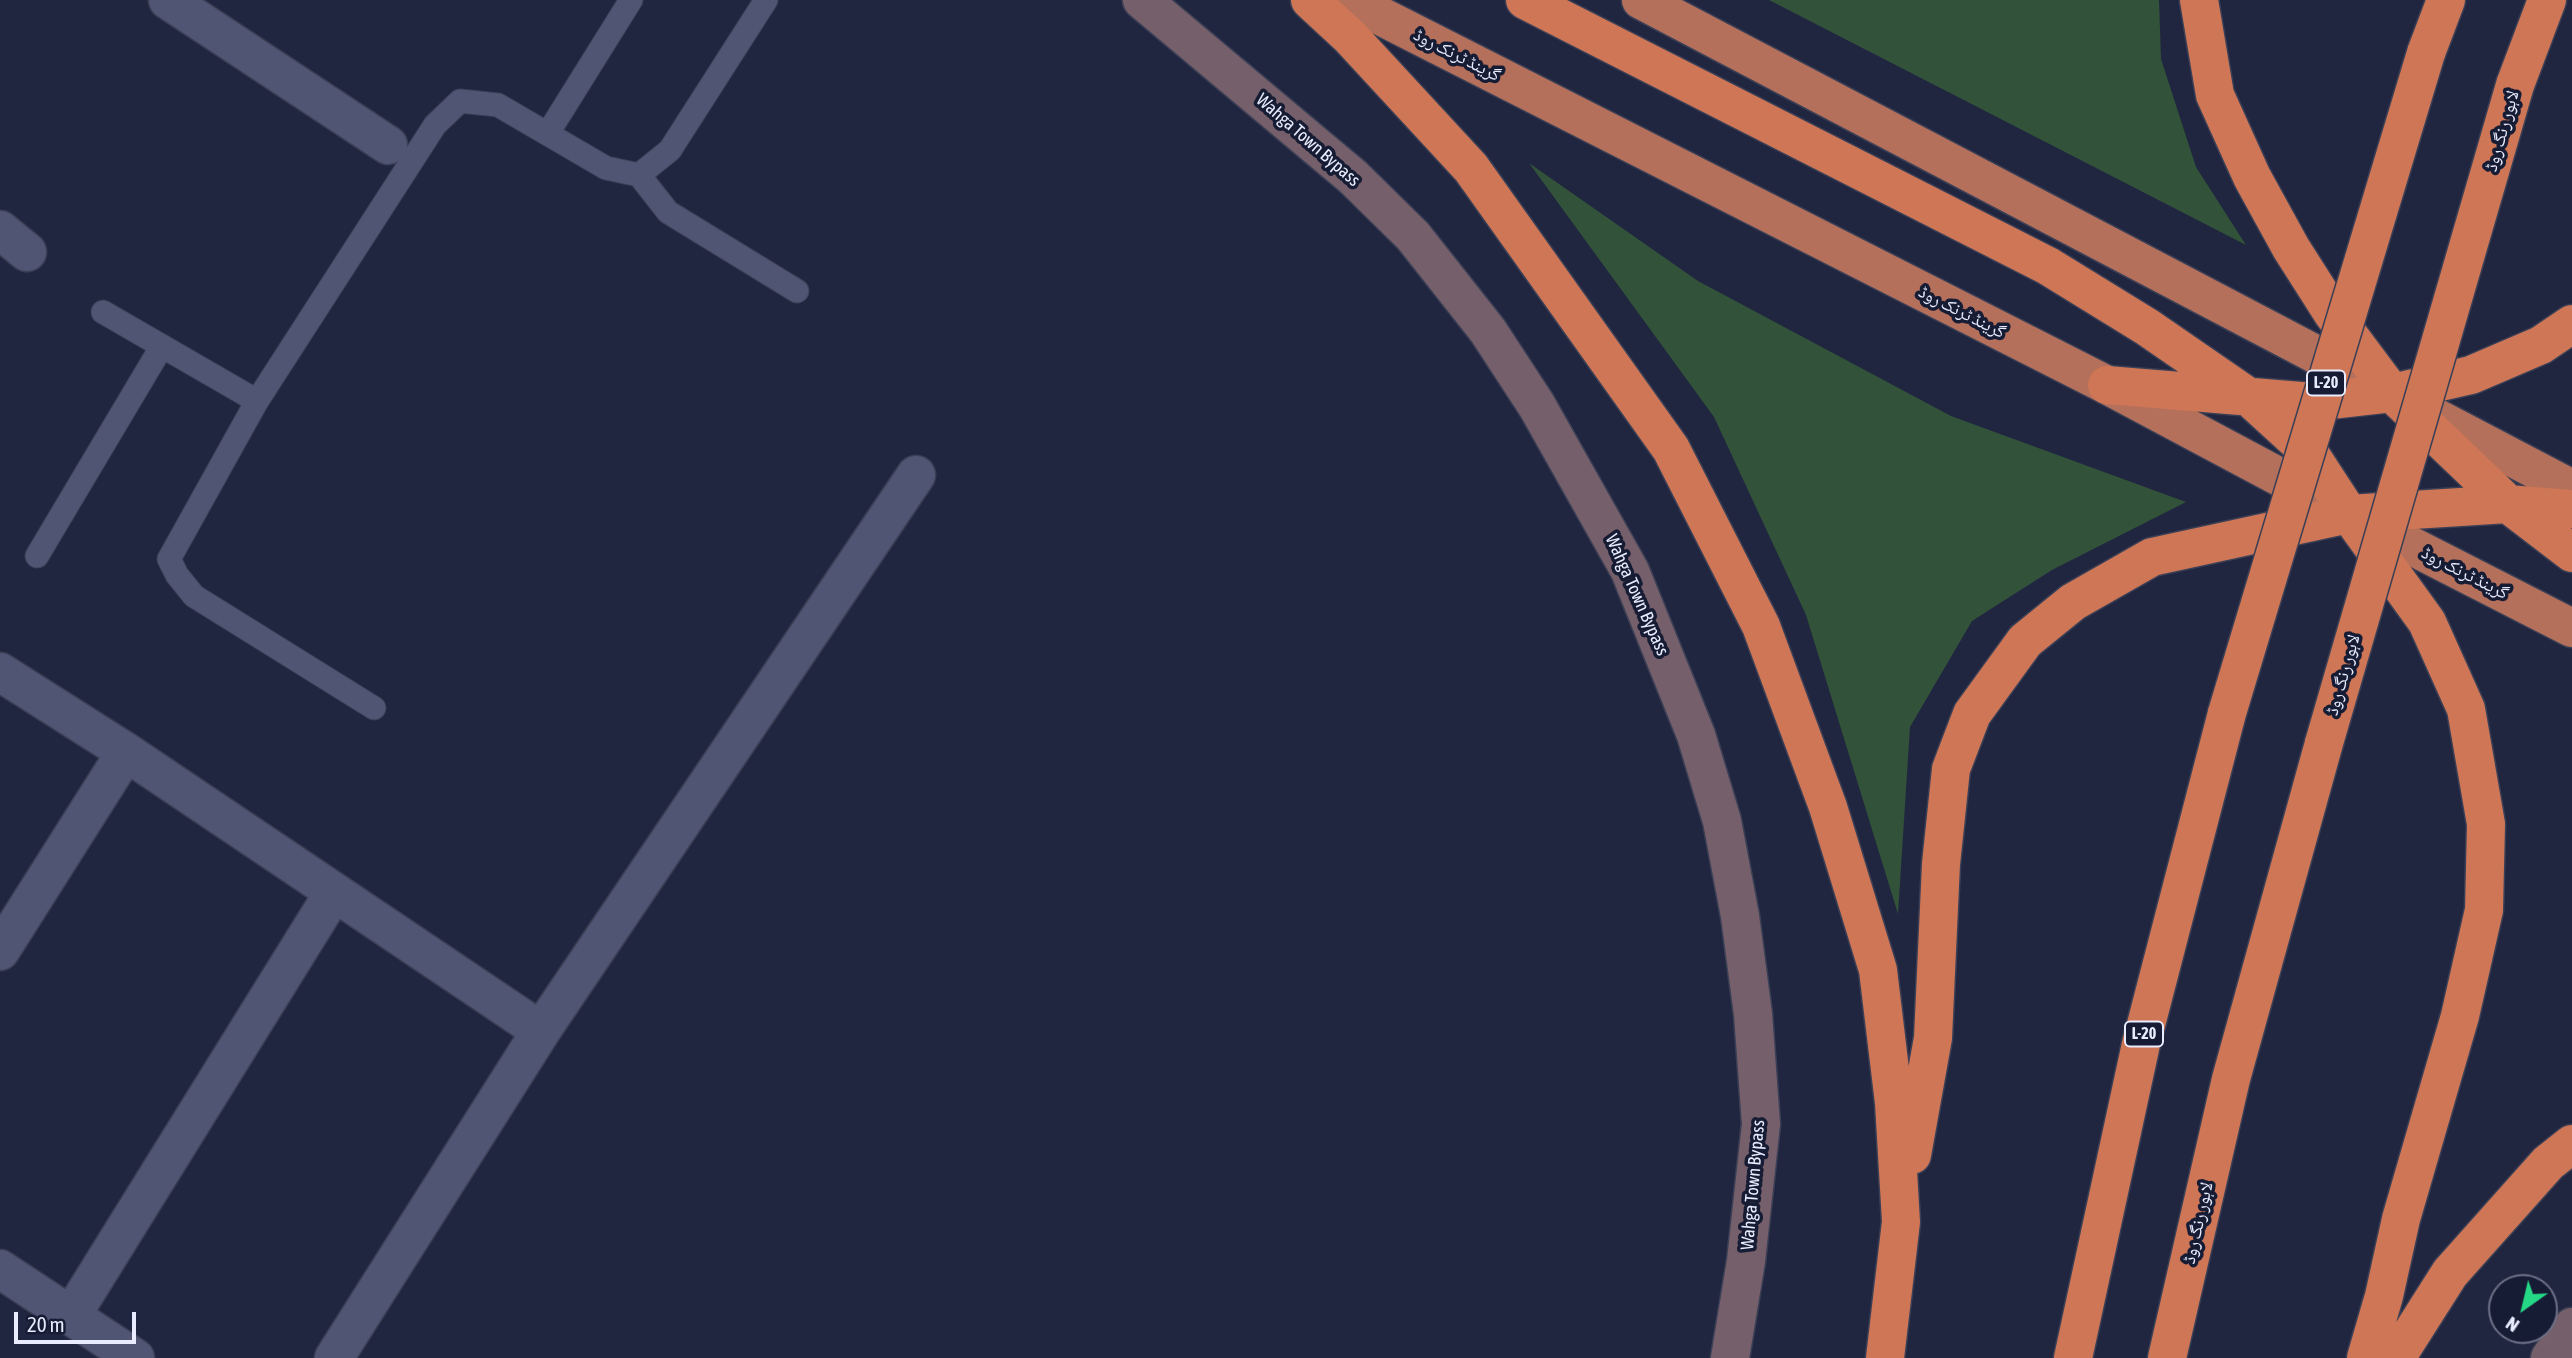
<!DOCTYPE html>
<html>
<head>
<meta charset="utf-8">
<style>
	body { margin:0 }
	#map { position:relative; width:2572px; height:1358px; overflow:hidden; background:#202540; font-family:"Asap Condensed",sans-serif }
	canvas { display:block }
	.north { position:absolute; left:2488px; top:1274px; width:70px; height:70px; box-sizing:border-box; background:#171c35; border:2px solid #6b6f85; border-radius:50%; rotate:214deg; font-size:19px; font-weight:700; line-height:28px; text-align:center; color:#e8ecfe }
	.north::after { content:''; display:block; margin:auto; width:24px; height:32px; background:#24d886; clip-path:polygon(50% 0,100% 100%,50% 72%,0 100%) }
	.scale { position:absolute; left:14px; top:1312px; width:122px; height:32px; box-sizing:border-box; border:4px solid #e8ecfe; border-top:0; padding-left:9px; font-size:21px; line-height:24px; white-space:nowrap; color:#e8ecfe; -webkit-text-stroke:5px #171c35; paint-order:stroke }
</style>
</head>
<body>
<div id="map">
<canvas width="2572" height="1358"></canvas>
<div class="north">N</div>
<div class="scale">20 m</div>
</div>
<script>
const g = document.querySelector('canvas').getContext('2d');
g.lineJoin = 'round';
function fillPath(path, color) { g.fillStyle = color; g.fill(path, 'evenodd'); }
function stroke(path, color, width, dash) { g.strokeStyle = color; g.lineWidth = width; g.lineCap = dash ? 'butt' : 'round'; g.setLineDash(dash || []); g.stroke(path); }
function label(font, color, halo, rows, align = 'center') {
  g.font = font + ' "Asap Condensed","Noto Naskh Arabic",sans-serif'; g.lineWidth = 7; g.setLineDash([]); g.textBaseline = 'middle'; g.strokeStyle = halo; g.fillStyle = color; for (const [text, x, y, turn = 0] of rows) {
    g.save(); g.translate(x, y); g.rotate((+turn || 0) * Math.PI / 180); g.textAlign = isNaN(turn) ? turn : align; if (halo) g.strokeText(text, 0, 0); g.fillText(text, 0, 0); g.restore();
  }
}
fillPath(new Path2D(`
	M1769 0H2159L2161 59 2196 167 2246 245Z
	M1529 163 1698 281 1951 416 2186 502 2052 570 1972 621 1910 727 1898 914 1806 615 1714 417Z`), '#32523a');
const service = new Path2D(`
	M548 133 631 0
	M639 175 668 212 797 291
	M103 312 257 401
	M37 556 162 346
	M374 708 194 596 177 575 169 559 257 401 435 125 460 101 498 105 606 168 639 175 670 150 766 0`);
const minor = new Path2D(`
	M168 0 388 145
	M0 230 27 252
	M0 672 126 752 541 1031
	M0 951 126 752
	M0 1269 135 1358
	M71 1316 333 894
	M334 1358 541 1031 916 475`);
const secondary = new Path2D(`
	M1142 0 1353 177 1413 236 1488 331 1537 406 1630 571 1696 735 1722 821 1740 916 1753 1014 1761 1124 1746 1261 1730 1358
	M2550 1358 2572 1327`);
const trunk = new Path2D(`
	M1349 0 2107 385 2349 514 2572 628
	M1641 0 2572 489`);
const motorway = new Path2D(`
	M1310 0 1350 37 1471 168 1671 449 1761 626 1828 807 1878 970 1894 1103 1901 1222 1885 1358
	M1525 0 2048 266 2147 327 2250 398 2308 451 2349 514 2427 622 2466 709 2486 824 2484 910 2460 1016 2401 1219 2384 1296 2366 1358
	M2199 0 2215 95 2252 177 2291 248 2333 314 2392 393 2508 504 2572 553
	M2426 53 2446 0
	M2515 85 2547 0
	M2107 385 2313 402 2392 393 2471 375 2541 345 2572 324
	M1912 1155 1933 1038 1941 864 1951 769 1972 714 2025 641 2073 602 2152 557 2349 514 2508 504 2572 509
	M2073 1358 2141 1044 2227 713
	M2167 1358 2231 1079 2324 743
	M2396 1358 2450 1273 2548 1163 2572 1144`);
stroke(service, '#3b3f55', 25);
stroke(minor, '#3b3f55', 41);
stroke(secondary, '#3b3f55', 41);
stroke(trunk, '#3b3f55', 41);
stroke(motorway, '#3b3f55', 41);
stroke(service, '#4f5573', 23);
stroke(minor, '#4f5573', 38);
stroke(secondary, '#755f6a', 38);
stroke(trunk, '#b4705b', 38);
stroke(motorway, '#ce7655', 38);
const motorwayBridge = new Path2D(`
	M2227 713 2426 53
	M2324 743 2515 85`);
stroke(motorwayBridge, '#3b3f55', 41, []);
stroke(motorwayBridge, '#ce7655', 38);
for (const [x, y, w] of [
	[2326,383,38],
	[2144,1034,38]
]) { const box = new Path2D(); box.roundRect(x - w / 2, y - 12.5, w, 25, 5); g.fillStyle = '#171c35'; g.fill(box); stroke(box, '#e8ecfe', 2); }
label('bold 16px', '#e8ecfe', null, [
	["L-20",2326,383],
	["L-20",2144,1034]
]);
label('18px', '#e8ecfe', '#171c35', [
	["گرینڈ ٹرنک روڈ",1457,55,27],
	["لاہور رنگ روڈ",2502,131,-74],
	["Wahga Town Bypass",1308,140,41],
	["گرینڈ ٹرنک روڈ",1962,312,27],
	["گرینڈ ٹرنک روڈ",2465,573,27],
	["Wahga Town Bypass",1637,595,66],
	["لاہور رنگ روڈ",2343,675,-74],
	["Wahga Town Bypass",1753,1185,-85],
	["لاہور رنگ روڈ",2198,1223,-77]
]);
</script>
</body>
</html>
